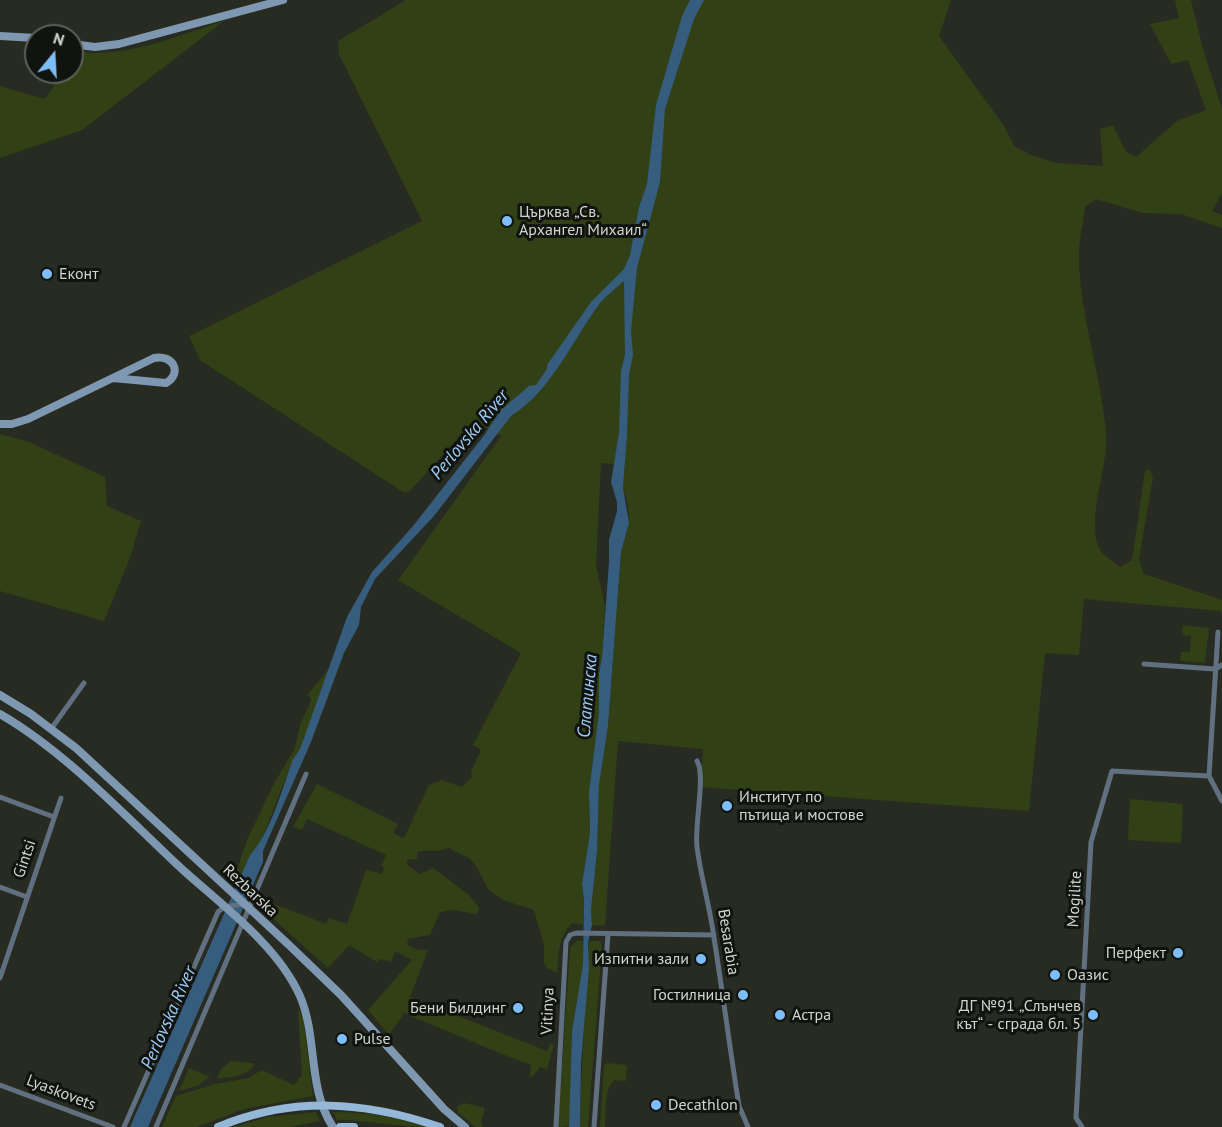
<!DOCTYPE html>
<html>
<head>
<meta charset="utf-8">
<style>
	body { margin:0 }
	#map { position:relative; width:1222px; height:1127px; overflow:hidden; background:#272b22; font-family:"PT Sans",sans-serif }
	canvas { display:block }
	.north { position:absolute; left:24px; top:24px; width:60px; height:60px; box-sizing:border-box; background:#11130f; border:2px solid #5e605b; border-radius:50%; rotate:18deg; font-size:16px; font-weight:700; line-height:24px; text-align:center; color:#d1d4ce }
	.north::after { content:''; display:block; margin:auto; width:21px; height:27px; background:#7dbef9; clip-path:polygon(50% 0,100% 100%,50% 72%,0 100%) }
</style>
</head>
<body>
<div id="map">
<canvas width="1222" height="1127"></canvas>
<div class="north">N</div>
</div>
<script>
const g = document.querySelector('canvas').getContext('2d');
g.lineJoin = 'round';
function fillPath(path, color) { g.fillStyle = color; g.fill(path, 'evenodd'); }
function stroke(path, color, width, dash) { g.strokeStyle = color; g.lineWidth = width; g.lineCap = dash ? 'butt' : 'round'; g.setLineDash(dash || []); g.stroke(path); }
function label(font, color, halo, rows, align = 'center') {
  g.font = font + ' "PT Sans",sans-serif'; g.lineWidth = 6; g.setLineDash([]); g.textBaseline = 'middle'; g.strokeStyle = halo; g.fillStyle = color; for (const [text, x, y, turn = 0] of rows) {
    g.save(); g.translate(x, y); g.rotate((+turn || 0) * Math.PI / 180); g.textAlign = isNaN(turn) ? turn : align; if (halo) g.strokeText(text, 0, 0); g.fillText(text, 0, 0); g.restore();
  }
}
fillPath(new Path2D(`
	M406 0H951L939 36 1004 126 1014 146 1031 155 1057 163 1103 166 1100 129 1113 125 1126 152 1136 157 1177 121 1206 110 1188 60 1171 64 1150 24 1179 18 1175 0H1191L1203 49 1222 109V193L1212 211 1222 215V228L1181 214 1143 213 1096 199 1085 207C1083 225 1078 244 1079 262 1081 319 1101 375 1106 433 1108 468 1091 502 1096 537 1097 552 1109 559 1120 567L1132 560 1145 471 1149 469 1153 477 1139 559 1144 574 1222 600V617L1221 611 1084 599 1079 655 1045 653 1029 811 700 787 703 749 618 741 605 926 592 925 591 910 597 852 599 785 608 726 621 552 629 523 628 505 623 488 625 465 601 463 596 565 605 606 602 657 599 673V712L589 792 590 833 582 884 584 901 583 925 572 923C558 938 559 953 557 973L547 968 544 963V945L534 910 503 900 488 889 476 866 469 858 448 848C436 853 429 849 417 852V859L407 860V865L420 874 433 868 469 895 479 908 477 914 452 910 440 912 430 935 408 939 407 945 418 950H428L410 997 547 1051 550 1043 554 1045 547 1069 540 1067 532 1077 530 1076 531 1065 492 1050 404 1013 389 1035 368 1010 412 960 395 951 391 962 380 959 377 962 349 945 328 968 259 906 261 899 326 924 329 918 347 924 366 870 382 874 384 867 381 866 386 855 307 819 302 830 293 827 317 784 398 824 393 833 404 838 429 785 441 780 462 787 472 777 471 771 481 750 473 745 521 653 398 580 501 436 473 421 409 492H403L200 360 189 336 422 221 339 54 338 41Z
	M224 21 82 130 0 158V86L45 99 53 88 56 72H72V51C123 60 176 36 224 21Z
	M0 434 27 441 105 477 107 506 141 521 130 558 104 621 0 591Z
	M1183 625 1209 628 1205 663 1180 661 1181 652H1190L1191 636 1182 635Z
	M329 669 300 749 293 759 264 834 257 847 250 855 238 883 234 878 248 838 272 787 295 748 300 725 311 701 308 694Z
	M1130 799 1183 804 1181 843 1128 840Z
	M576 941H583V964L572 1031 570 1126 558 1127 570 948Z
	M589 941H600L602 946 588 1127H580C581 1065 586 1003 589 941Z
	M298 1009 303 1017 313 1096 244 1109 197 1127H162L176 1096 215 1084 248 1078 262 1070 294 1085 302 1075Z
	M231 1061 253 1063 254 1065C247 1078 229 1076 216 1079L222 1068Z
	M607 1063 627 1065 626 1081 615 1080C603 1089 606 1113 605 1127H600L604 1066Z
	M189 1068 210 1077 197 1086 179 1091Z
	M464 1103 485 1108 481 1122 483 1127H476L458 1113 457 1106Z
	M316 1112 320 1121 290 1127H233L268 1117Z
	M333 1112C366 1112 397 1117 428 1127 397 1127 367 1120 337 1120Z`), '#324016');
fillPath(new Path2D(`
	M690 0H704L694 19 665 109 660 182 637 268 631 331 633 355 629 375 627 435 623 488 629 523 621 552 608 726 599 785 597 852 591 910 592 925 588 943 589 968 581 1063 580 1127H569L572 1031 583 964 584 901 582 884 590 833 589 792 599 712V673L602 657 609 562V540L617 511V502L611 482 619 433 621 371 625 355 624 281C616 288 607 295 600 303 572 341 552 390 511 416L434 516 375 579 361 607 359 625 344 653 311 742 263 851V862L148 1127H130L250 855C271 832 282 789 293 759L300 749 347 617 372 572 413 526 485 434 501 410 529 386 536 385 547 369V365L591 302 624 269 630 255 639 207 647 184 656 105 682 16Z`), '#365c7e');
stroke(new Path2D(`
	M1218 632 1209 776 1222 801
	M1144 664 1215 669 1222 665
	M51 729 84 683
	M697 761C706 774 694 828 697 847 701 878 710 907 714 938 723 994 730 1050 739 1106L748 1127
	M0 797 54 817
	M0 887 27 897
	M0 978 61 798
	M0 1085 113 1127
	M124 1127 218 912 224 907 244 904
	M156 1127 306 774
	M556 1127 566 942 570 935 576 933 714 935
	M594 1127 608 935
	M1082 1127 1076 1118 1091 842 1112 771 1209 776`), '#607080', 5);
stroke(new Path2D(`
	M0 36 36 38
	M72 44 95 47 119 44 283 0
	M0 424H12L28 419 154 358C173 354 183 373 166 383L113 378
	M0 695 31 714 76 748 289 945 341 995 444 1109 465 1127
	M0 714C66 752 127 818 183 870 223 906 278 946 300 996 318 1038 307 1088 333 1127`), '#7e98b2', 8);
stroke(new Path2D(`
	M218 1127C293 1096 364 1101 440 1127
	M340 1127H354`), '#95b7d8', 8);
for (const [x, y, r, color] of [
	[507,221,6,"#7dbef9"],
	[47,274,6,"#7dbef9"],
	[727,806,6,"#7dbef9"],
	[1178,953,6,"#7dbef9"],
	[701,959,6,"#7dbef9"],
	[1055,975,6,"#7dbef9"],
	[743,995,6,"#7dbef9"],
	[518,1008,6,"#7dbef9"],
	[780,1015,6,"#7dbef9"],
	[1093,1015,6,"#7dbef9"],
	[342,1039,6,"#7dbef9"],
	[656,1105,6,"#7dbef9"]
]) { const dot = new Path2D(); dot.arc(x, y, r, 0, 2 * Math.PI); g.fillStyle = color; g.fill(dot); stroke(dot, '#11130f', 2); }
label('16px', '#d1d4ce', '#11130f', [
	["Църква „Св.",519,212],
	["Архангел Михаил“",519,230],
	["Еконт",59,274],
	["Институт по",739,797],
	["пътища и мостове",739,815],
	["Перфект",1166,953,"right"],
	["Изпитни зали",689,959,"right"],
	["Оазис",1067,975],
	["Гостилница",731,995,"right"],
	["ДГ №91 „Слънчев",1081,1006,"right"],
	["кът“ - сграда бл. 5",1081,1024,"right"],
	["Бени Билдинг",506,1008,"right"],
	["Астра",792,1015],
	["Pulse",354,1039],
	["Decathlon",668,1105]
], 'left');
label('16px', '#d1d4ce', '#11130f', [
	["Gintsi",25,859,-71],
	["Rezbarska",250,891,43],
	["Mogilite",1075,899,-87],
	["Besarabia",728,942,81],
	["Vitinya",548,1011,-88],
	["Lyaskovets",61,1093,21]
]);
label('italic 18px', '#9dccf9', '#11130f', [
	["Perlovska River",470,435,-50],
	["Слатинска",588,696,-85],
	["Perlovska River",169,1018,-66]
]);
</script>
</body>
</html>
